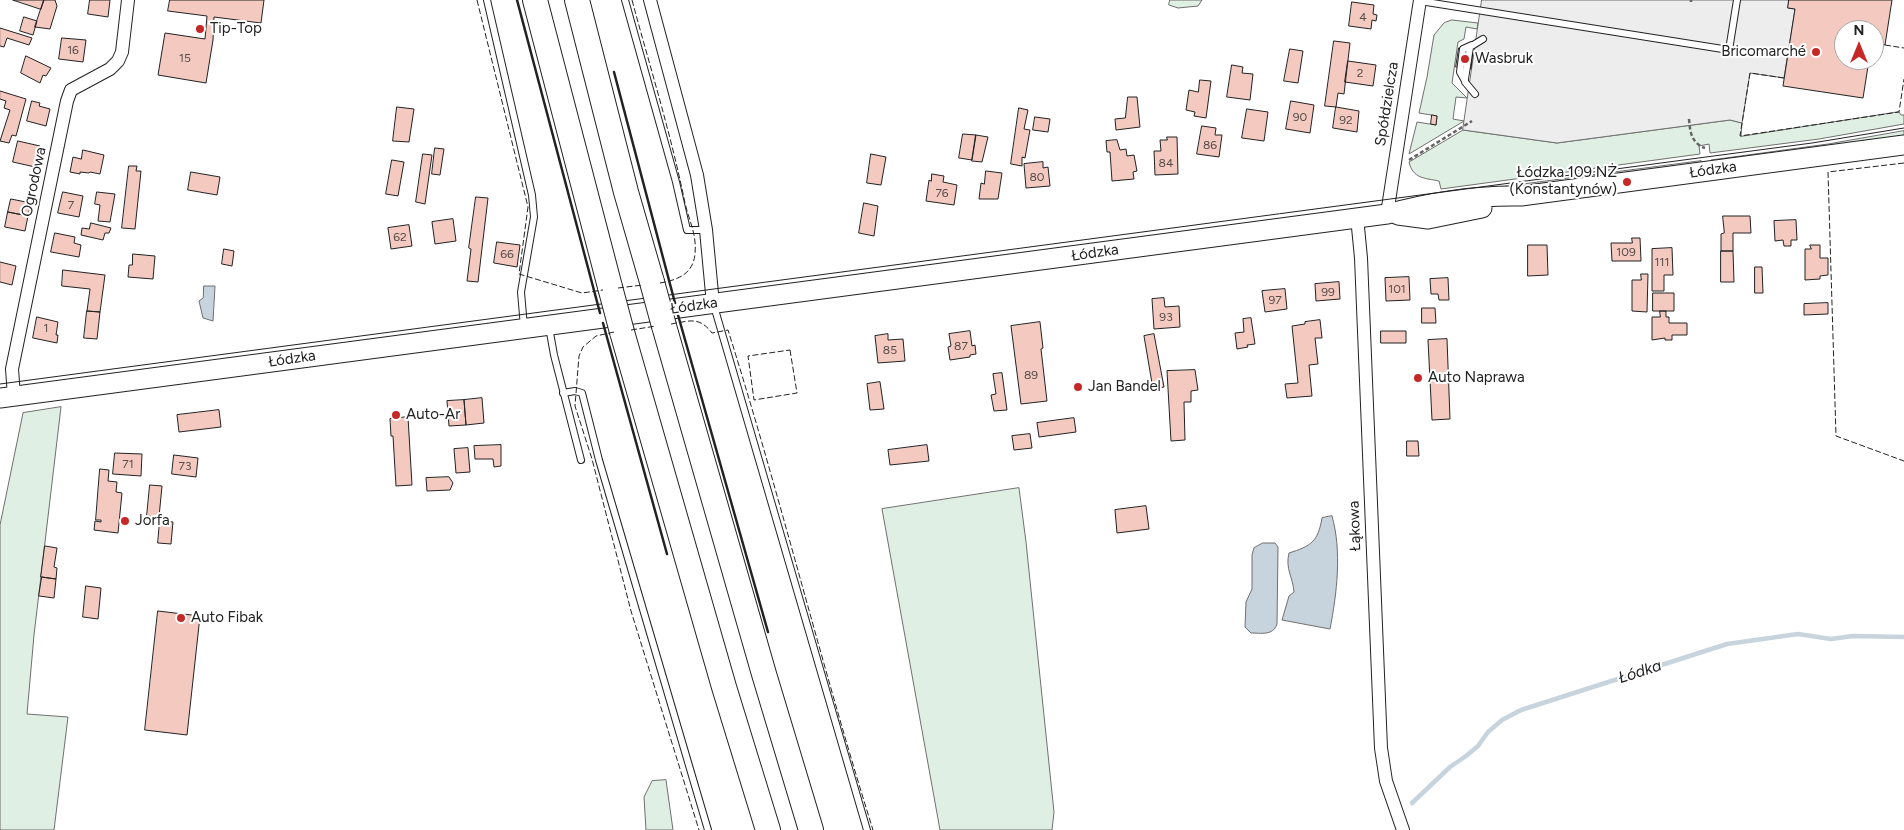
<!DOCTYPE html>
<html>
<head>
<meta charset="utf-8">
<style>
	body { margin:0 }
	#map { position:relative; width:1904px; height:830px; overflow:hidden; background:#fff; font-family:Figtree,sans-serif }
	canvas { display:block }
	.north { position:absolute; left:1834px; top:20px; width:50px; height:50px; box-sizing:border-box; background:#fff; border:1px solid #a7a7a7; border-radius:50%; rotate:0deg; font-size:14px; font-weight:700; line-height:20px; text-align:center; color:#222 }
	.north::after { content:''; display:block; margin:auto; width:18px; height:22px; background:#c62828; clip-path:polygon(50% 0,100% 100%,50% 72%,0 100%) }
</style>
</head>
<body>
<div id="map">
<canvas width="1904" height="830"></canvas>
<div class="north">N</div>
</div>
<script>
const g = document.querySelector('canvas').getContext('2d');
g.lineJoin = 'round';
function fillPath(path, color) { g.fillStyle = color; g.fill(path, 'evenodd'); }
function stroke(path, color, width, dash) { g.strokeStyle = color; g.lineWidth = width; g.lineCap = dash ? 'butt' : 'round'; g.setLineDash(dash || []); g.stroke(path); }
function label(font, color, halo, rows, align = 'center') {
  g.font = font + ' Figtree,sans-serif'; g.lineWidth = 4; g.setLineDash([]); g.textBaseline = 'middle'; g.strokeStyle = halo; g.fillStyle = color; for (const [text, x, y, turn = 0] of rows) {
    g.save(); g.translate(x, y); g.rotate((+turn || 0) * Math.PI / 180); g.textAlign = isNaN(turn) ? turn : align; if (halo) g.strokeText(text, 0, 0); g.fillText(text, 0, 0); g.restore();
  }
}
const green = new Path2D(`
	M1170 0H1202L1198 6 1178 8 1169 5Z
	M1452 20 1478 23 1477 29 1466 27 1464 39 1458 42 1452 83 1467 98 1456 97 1453 119 1464 121 1409 154 1417 122 1436 125 1437 116 1419 113 1427 77 1434 35 1444 23Z
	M1899 112 1901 115H1904V124L1819 139 1710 153 1709 144 1699 146 1700 154 1441 189 1439 181C1425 178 1413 179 1409 162L1463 130 1557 143 1730 120 1742 123 1741 136Z
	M1904 131V137L1714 162 1711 160 1828 144Z
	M1701 161 1700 164 1442 198V195Z
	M61 407 34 635 27 714 68 717 54 830H0V525L23 413Z
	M1019 488 1026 542 1054 812 1052 830H940L882 509Z
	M666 780 673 830H646L644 797 652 781Z`);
fillPath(green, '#e0efe3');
stroke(green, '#6f6f6f', 1);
const parking = new Path2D(`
	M1482 0H1789L1788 8 1795 9 1784 78 1750 73 1742 123 1730 120 1557 143 1463 130Z`);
fillPath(parking, '#ededed');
stroke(parking, '#6f6f6f', 1);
const water = new Path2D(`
	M204 286H215L213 321 203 318 199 301 203 298Z
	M1332 516C1342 551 1337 593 1330 629L1282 620 1289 596 1294 592C1293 577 1285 569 1289 553 1311 546 1318 542 1322 518Z
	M1263 543H1275L1278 547 1277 624C1273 636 1261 633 1251 633L1245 627 1246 602 1252 589V555L1254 548Z`);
fillPath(water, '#c7d3dd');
stroke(water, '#6f6f6f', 1);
stroke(new Path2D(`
	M1412 803 1450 767 1466 756 1478 746 1488 732 1502 720 1521 710 1727 644 1798 634 1831 639 1853 636 1904 637`), '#c7d3dd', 4.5);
const building = new Path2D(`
	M13 0H44L41 9Z
	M44 0H55L57 6 50 29 35 27Z
	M90 0H110L108 17 88 14Z
	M170 0H264L261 23 214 17 213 40 206 83 158 75 165 33 205 39 207 16 168 11Z
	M1789 0H1892L1885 45 1874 43V30H1844V60H1869L1863 98 1783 86 1795 9 1788 8Z
	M1352 2 1374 5 1373 14 1377 15 1376 21 1372 20 1371 29 1349 26Z
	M24 17 37 21 33 35 20 31Z
	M0 28 32 38 29 45 7 38 4 47 0 46Z
	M62 38 86 40 83 62 59 59Z
	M1334 41 1350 43 1344 94 1338 93 1336 107 1325 106Z
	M1459 48 1473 51 1471 69 1456 67Z
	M1290 49 1303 51 1298 83 1284 81Z
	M26 56 51 68 46 76 43 75 40 83 21 73Z
	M1348 61 1376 65 1373 86 1345 82Z
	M1232 65 1243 67 1242 73 1253 74 1250 100 1227 97Z
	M1200 80 1211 81 1206 118 1194 116 1195 112 1186 110 1189 90 1198 92Z
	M0 91 26 99 16 136 12 135 9 143 0 141 10 110 4 108 6 101 0 99Z
	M1128 97H1137L1140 127 1116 130 1115 119 1125 118Z
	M32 101 40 103 39 106 50 109 46 126 27 121Z
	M1291 101 1314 105 1310 133 1286 129Z
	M397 107 414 109 409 142 393 141Z
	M1336 107 1359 111 1357 132 1333 128Z
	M1019 108 1028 110 1024 129 1030 130 1025 158 1022 157V166L1011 164Z
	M1247 109 1268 112 1264 141 1242 138Z
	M1432 115 1437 116 1436 125 1431 124Z
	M1035 117 1050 119 1048 132 1033 130Z
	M1202 126 1216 128 1215 135H1222L1219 157 1197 154Z
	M963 134 976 135 972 160 959 158Z
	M976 135 988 137 982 162 972 161Z
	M1167 137H1177L1178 174 1155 175 1154 151H1161L1160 140H1167Z
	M1117 140 1120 150 1126 149 1127 156 1134 155 1137 171 1133 172 1134 179 1112 181 1110 152H1107L1106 141Z
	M18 141 40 146 35 167 13 162Z
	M435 148 444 149 440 175 432 174Z
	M83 150 104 155 100 174 90 172 89 173 80 172V174L70 172 73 157 81 159Z
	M423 154 432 155 425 204 416 202Z
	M871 154 886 157 881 185 867 183Z
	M392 160 404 162 398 196 386 194Z
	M1043 162V168L1048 167 1050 186 1026 188 1024 164Z
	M129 166H137L136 171H141L135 229 122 228Z
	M986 171 1002 173 998 199H979L981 183 984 184Z
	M191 172 220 177 217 195 188 190Z
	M932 174 944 176 943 182 957 185 954 205 926 201 929 180 931 181Z
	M63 192 83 196 79 217 58 213Z
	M97 192 115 194 110 222 98 221 100 205 95 204Z
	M476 197 488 198 478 282 467 281 471 249 469 248Z
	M11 199 31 203 28 216 8 212Z
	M864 203 878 206 874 236 859 233Z
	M8 212 28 216 25 231 5 227Z
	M1723 216H1750L1751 233H1733V251H1721V234L1724 233Z
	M453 219 456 241 435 244 432 222Z
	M1796 220 1797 240H1791V246H1784L1783 240 1775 241 1774 221Z
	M91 223 111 228 109 233H105L103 240 81 235 82 228 89 229Z
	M409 225 412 246 391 249 388 228Z
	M55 233 75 237 74 243 81 245 79 257 51 252Z
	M1632 238H1640L1641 261H1612L1611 243H1632Z
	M497 242 520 245 517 267 494 263Z
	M1528 245H1547L1548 275 1528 276Z
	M1810 245H1820V258H1828V275L1820 276V279L1805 280V249H1811Z
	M1672 248 1673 275H1664V291H1652V249Z
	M224 249 234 251 232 266 222 264Z
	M1721 251H1733L1734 282H1721Z
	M133 254 155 256 153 279 128 277 129 265H132Z
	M0 262 16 266 12 285 0 282Z
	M1755 267H1762L1763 293H1755Z
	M63 270 105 275 100 312 87 311 90 289 62 286Z
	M1641 274H1648L1647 312 1632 311V280H1641Z
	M1409 277 1410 300 1386 301 1385 278Z
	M1448 278 1449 300H1439L1438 294H1431L1430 279Z
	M1339 282 1340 299 1316 301 1315 284Z
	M1285 289 1287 309 1265 312 1262 291Z
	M1653 293H1674V311H1653Z
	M1164 298 1165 307 1179 306 1180 327 1154 329 1152 299Z
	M1828 303V314L1804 315V304Z
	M1422 308H1435L1436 323H1422Z
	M87 311 100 312 97 339 84 338Z
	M1660 311H1666V317H1669V323H1687V335H1672V340H1665V338L1652 340V317H1660Z
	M37 317 58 322 56 335H58L57 343 33 338Z
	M1251 318 1255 344 1247 345 1248 347 1237 349 1235 333 1244 332 1243 319Z
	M1320 320 1322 338H1315L1318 364 1309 365 1312 396 1287 398 1285 384 1298 383 1292 326 1305 324V322Z
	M1040 322 1043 348 1041 349 1047 401 1021 404 1011 326Z
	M970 331 972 346 975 345 976 354 970 355V357L950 360 948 347 951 346 949 334Z
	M1381 331H1406V343H1381Z
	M888 334V340L903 339 905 361 878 363 875 336Z
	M1154 334 1164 387 1153 389 1144 336Z
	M1447 339 1450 419 1432 420 1428 340Z
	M1195 370 1198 390 1191 391V402H1184L1185 440 1171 441 1167 371Z
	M1002 373 1007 410 994 411 991 395 996 394 993 374Z
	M880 382 884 409 870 410 867 384Z
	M482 398 484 423 466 425 464 400Z
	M464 400 466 425 449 426 447 401Z
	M219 410 221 427 179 432 177 415Z
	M408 417 412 485 396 486 393 436H391L390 419Z
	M1074 418 1076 432 1039 437 1037 423Z
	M1030 434 1032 448 1014 450 1012 436Z
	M1407 441H1418L1419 456H1407Z
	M501 445V466L494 467 493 459H475L474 446Z
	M927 445 929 461 890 465 888 450Z
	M468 448 470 472 456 473 454 449Z
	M115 453 142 454 141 476 113 474Z
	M174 455 198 458 196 477 172 474Z
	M100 469 109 470 108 481 117 482 116 492 122 493 118 533 94 530 95 521 101 522V520H96Z
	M449 477 453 483 450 490 427 491 426 478Z
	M150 485 162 486 159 517 147 516Z
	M1146 506 1149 529 1117 533 1115 510Z
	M160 521 173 522 171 544 158 543Z
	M45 546 57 548 54 567 57 568 56 579 41 577Z
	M42 577 56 579 54 598 39 596Z
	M86 586 101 588 98 619 83 617Z
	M158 611 200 616 187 735 145 730Z`);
fillPath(building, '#f3c9c0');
stroke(building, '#222', 1);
const service = new Path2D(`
	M487 0 532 195 534 217 521 292 524 327
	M625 0 676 182 687 230H706
	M1420 1 1729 50 1737 0
	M1465 81 1460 72 1463 49 1472 45
	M1475 94 1465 82V79L1470 47 1483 39
	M714 306 867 830
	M549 327 554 355 581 460
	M563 393 575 391 582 393 599 460 708 830`);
const minor = new Path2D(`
	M650 0 697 175 706 230 713 304
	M1387 214 1420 0
	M1357 217 1361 258 1381 748 1386 781 1403 830
	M14 396 12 369 67 101 71 90 110 69 118 61 122 52 128 0`);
const secondary = new Path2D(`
	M1398 215 1428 219 1482 208
	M0 398 1387 214C1431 202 1476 195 1521 196L1904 145`);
const motorway = new Path2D(`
	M535 0 610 287
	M577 0 626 192 652 282
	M664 326 764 674 811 830
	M622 332 724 687 768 830`);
stroke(service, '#222', 8);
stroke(minor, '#222', 14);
stroke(secondary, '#222', 21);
stroke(motorway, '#222', 26);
stroke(new Path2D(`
	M1691 2V0
	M1689 119C1690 131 1691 143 1705 148
	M1409 160 1472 121`), '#646464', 2.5, [4, 2.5]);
stroke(service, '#fff', 6);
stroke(minor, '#fff', 12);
stroke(secondary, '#fff', 19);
stroke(motorway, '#fff', 24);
stroke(new Path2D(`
	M0 384 1706 157 1812 143 1904 128`), '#222', 1);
const motorwayBridge = new Path2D(`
	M652 282 664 326
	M610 287 622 332`);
stroke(motorwayBridge, '#222', 26, []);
stroke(motorwayBridge, '#fff', 24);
stroke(new Path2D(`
	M477 0 528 207 519 274 582 293 603 290
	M632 0C650 67 671 134 685 203 689 221 697 234 695 254 693 274 678 280 660 283
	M1885 45 1904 48
	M1784 78 1750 73 1740 136 1899 112 1904 79
	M1904 163 1828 172 1836 436 1904 461
	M618 288 643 285
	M671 324C690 321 699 316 712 333L728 330C780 495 821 664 873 830
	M631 330 656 326
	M614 332 596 336 583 347 579 356 575 406 592 459 631 611 699 830
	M790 350 797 393 754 400 748 356Z`), '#222', 1, [6, 2.5]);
stroke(new Path2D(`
	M517 0 600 313
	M614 72 675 303
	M678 315 768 632
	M603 323 667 554`), '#222', 2.5);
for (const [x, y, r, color] of [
	[200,29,5,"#c62828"],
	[1816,52,5,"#c62828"],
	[1465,59,5,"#c62828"],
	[1627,182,5,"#c62828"],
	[1418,378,5,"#c62828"],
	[1078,387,5,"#c62828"],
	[396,415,5,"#c62828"],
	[125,521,5,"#c62828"],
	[181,618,5,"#c62828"]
]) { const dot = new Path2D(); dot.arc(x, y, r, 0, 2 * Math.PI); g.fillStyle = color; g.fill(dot); stroke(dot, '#fff', 2); }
label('12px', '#564c4a', null, [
	["4",1363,17],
	["16",73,50],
	["15",185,58],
	["2",1360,73],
	["90",1300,117],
	["92",1346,120],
	["86",1210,145],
	["84",1166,163],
	["80",1037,177],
	["76",942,193],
	["7",71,205],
	["62",400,237],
	["109",1626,252],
	["66",507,254],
	["111",1662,262],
	["101",1397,289],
	["99",1328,292],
	["97",1275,300],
	["93",1166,317],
	["1",46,328],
	["87",961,346],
	["85",890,350],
	["89",1031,375],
	["71",128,464],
	["73",185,466]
]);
label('15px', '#222', '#fff', [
	["Tip-Top",210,29],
	["Bricomarché",1806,52,"right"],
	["Wasbruk",1475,59],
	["Łódzka 109 NŻ",1617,173,"right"],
	["(Konstantynów)",1617,190,"right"],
	["Auto Naprawa",1428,378],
	["Jan Bandel",1088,387],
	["Auto-Ar",406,415],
	["Jorfa",135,521],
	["Auto Fibak",191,618]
], 'left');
label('15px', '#222', '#fff', [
	["Spółdzielcza",1387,104,-81],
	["Łódzka",1713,170,-8],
	["Ogrodowa",34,182,-78],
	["Łódzka",1095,253,-8],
	["Łódzka",694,306,-8],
	["Łódzka",292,359,-8],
	["Łąkowa",1355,526,-92]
]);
label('italic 16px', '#222', '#fff', [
	["Łódka",1640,672,-18]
]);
</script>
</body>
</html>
